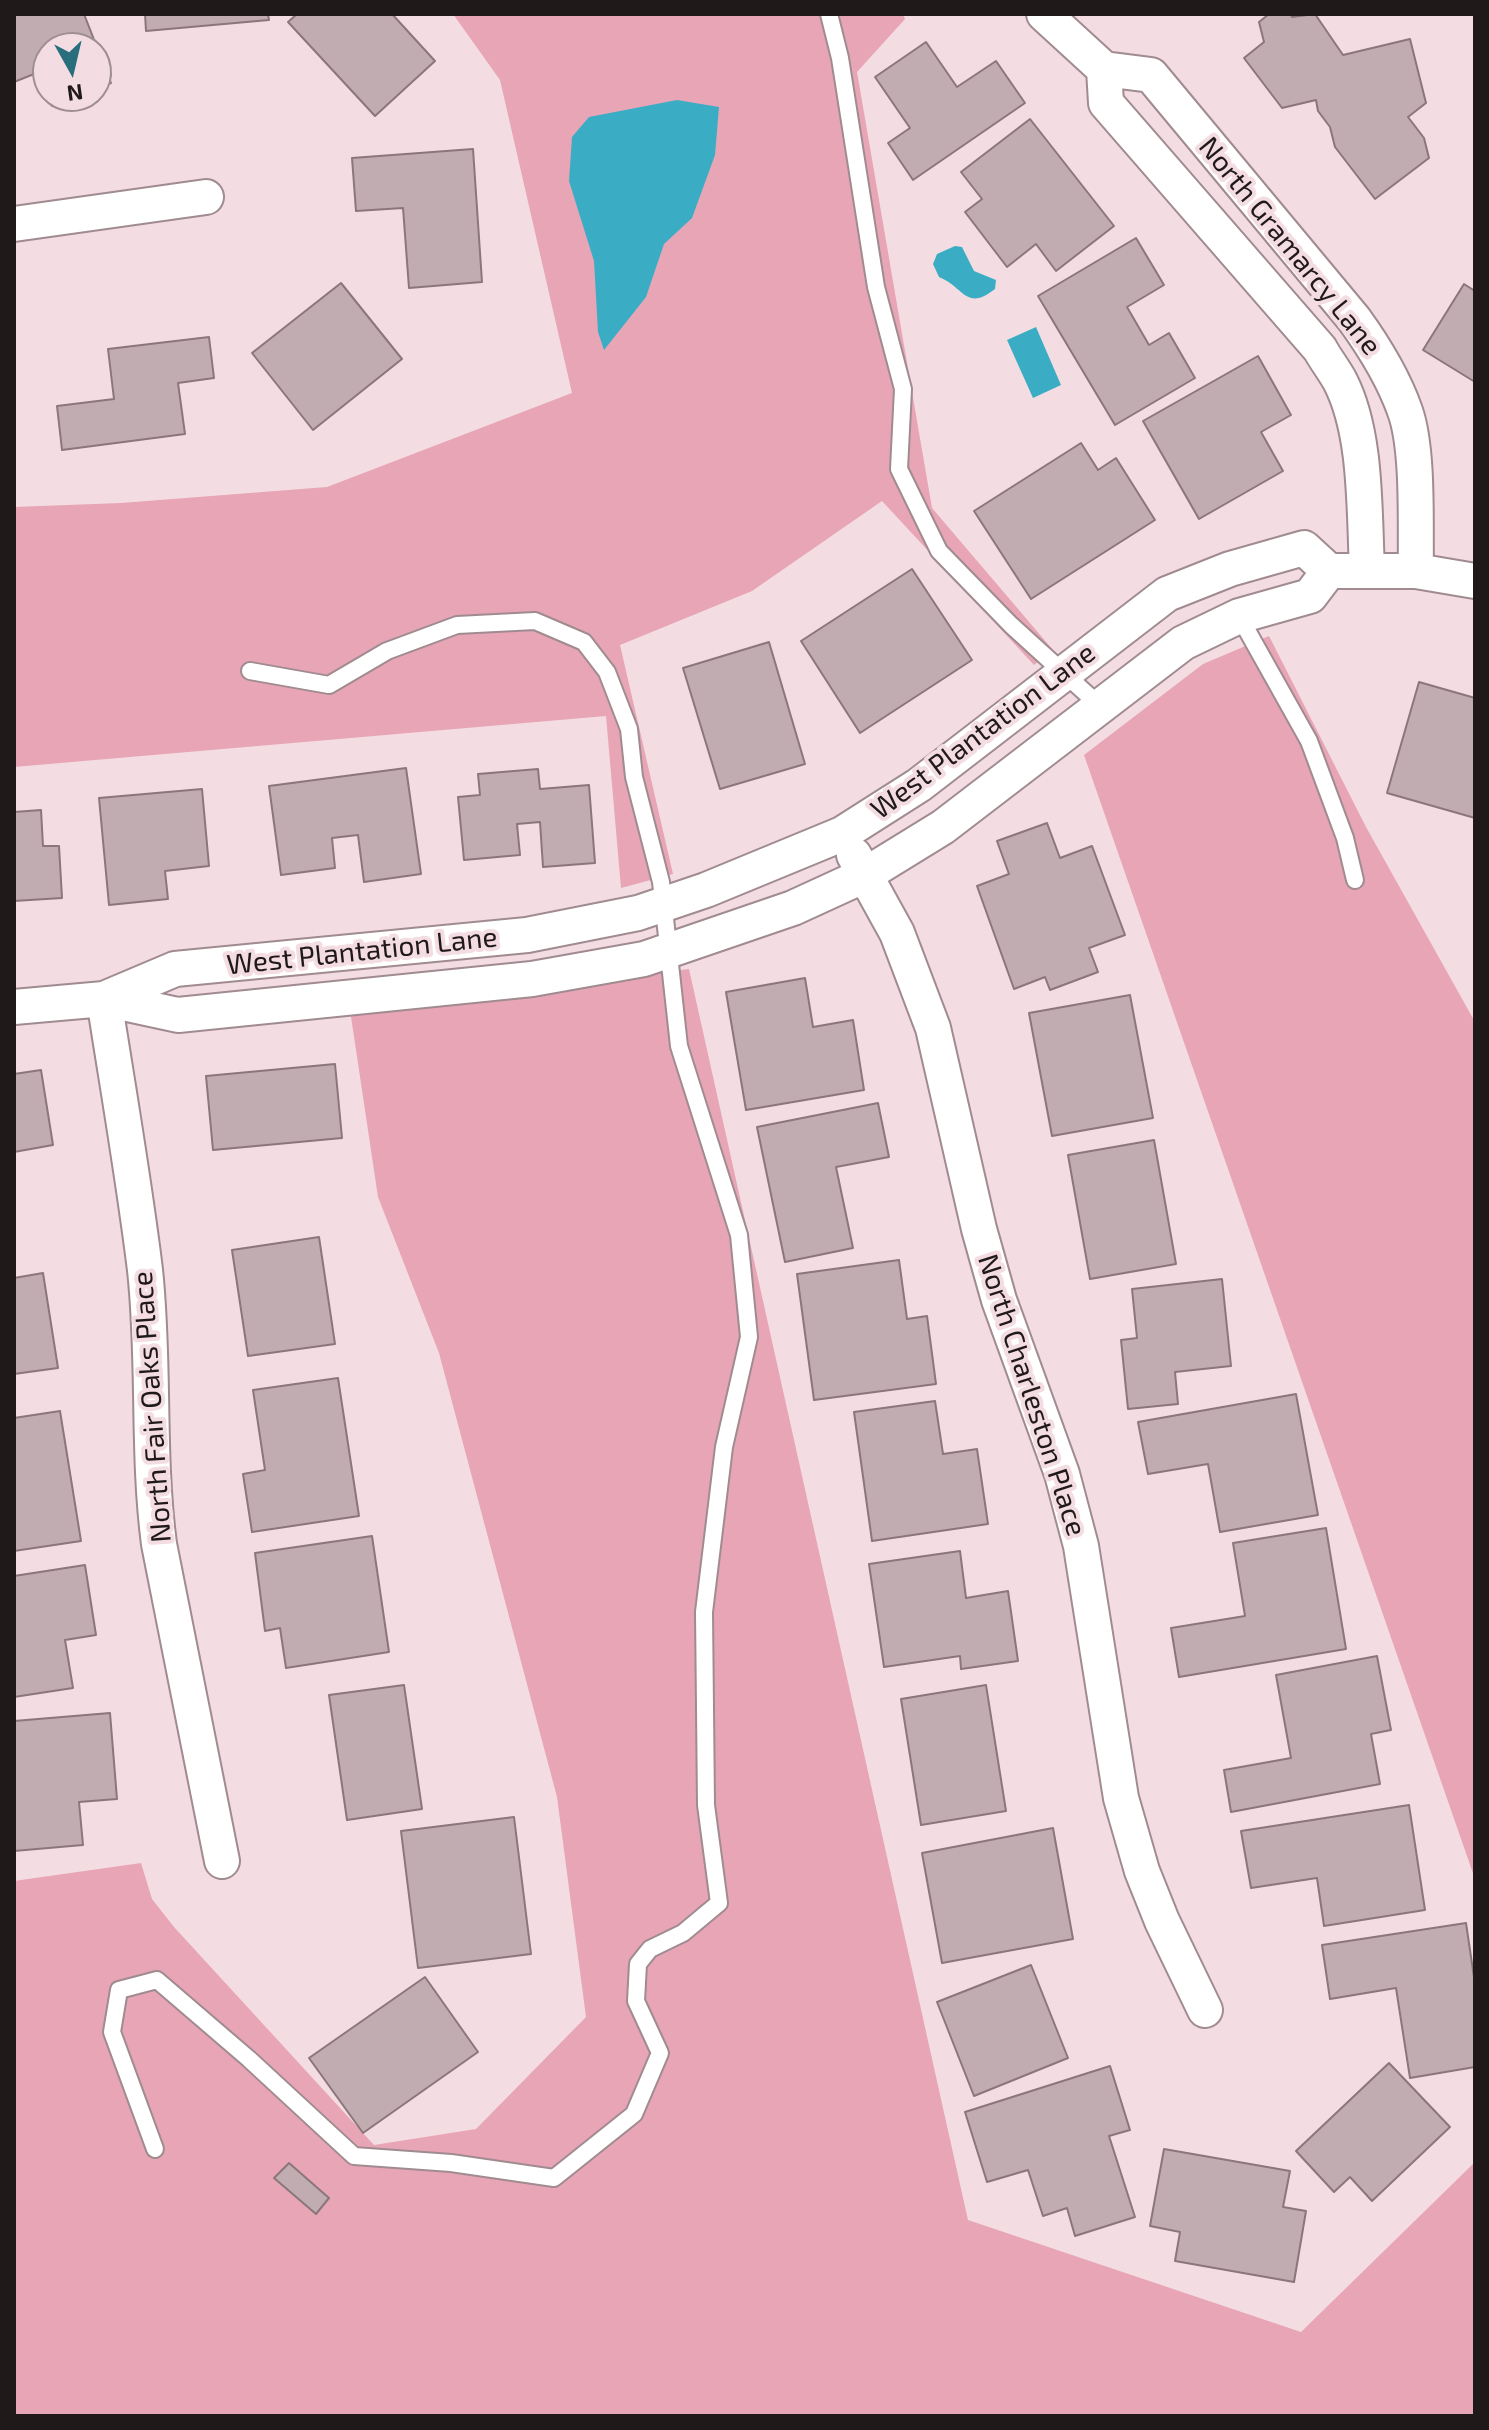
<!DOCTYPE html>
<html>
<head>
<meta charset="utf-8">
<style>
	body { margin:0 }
	#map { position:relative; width:1489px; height:2430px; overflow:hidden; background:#f4dde2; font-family:"Exo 2",sans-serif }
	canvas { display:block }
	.frame { position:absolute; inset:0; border:16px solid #20191a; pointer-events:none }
	.north { position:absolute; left:32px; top:32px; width:80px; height:80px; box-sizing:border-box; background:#f4dde2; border:2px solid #9f8f92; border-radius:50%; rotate:172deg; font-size:22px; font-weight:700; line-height:32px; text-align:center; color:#20191a }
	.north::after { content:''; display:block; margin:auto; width:28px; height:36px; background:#286e7d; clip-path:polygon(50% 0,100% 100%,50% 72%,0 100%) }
</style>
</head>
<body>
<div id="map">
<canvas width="1489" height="2430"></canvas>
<div class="frame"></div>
<div class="north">N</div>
</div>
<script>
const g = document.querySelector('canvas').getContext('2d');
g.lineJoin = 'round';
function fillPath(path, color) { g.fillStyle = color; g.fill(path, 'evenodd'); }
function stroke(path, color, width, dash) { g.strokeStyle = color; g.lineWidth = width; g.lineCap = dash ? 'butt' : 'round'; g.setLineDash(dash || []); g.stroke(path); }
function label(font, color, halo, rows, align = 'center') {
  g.font = font + ' "Exo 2",sans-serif'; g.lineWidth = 8; g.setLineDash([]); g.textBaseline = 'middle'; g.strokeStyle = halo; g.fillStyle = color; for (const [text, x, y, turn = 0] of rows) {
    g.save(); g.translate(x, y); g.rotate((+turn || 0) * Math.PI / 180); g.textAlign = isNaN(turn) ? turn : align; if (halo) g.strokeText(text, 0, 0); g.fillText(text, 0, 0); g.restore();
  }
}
fillPath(new Path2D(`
	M453 14H903L905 19 857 72 932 508 1053 650 1034 665 882 501 752 591 620 645 673 874 621 888 606 716 14 767V507L121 503 327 487 572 393 500 80Z
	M1269 636 1366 827 1475 1022V1879L1084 755 1203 664Z
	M689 969 968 2220 1301 2332 1475 2162V2416H14V1881L141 1863 152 1899 174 1927 374 2145 476 2129 586 2017 557 1797 439 1353 378 1197 350 1010Z`), '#e7a5b6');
fillPath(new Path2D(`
	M677 100 719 107 715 155 692 218 664 244 646 297 604 350 598 332 594 261 569 181 572 137 589 117Z
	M955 246 962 247 974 271 996 280 995 289C966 312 964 287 939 277L933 264 937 254Z
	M1036 327 1061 385 1033 398 1007 340Z`), '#3aadc5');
const building = new Path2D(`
	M14 14H84L111 83 96 89V48H48V96L39 72 14 82Z
	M145 14H268L269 20 146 31Z
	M297 14H392L435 61 375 116 288 22Z
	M1269 14H1290L1292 17 1315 14 1343 55 1410 39 1426 103 1408 117 1424 138 1429 158 1375 199 1335 147 1330 127 1318 111 1316 100 1282 108 1244 58 1264 42 1259 22Z
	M926 42 957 87 996 61 1025 103 913 180 888 143 910 128 875 77Z
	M48 96H78L52 106Z
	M1030 119 1114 226 1056 271 1036 244 1007 267 965 212 982 199 961 172Z
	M473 149 482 282 409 288 403 208 356 211 352 158Z
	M1136 238 1164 285 1127 307 1149 345 1169 333 1195 378 1115 425 1038 296Z
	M341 283 402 359 313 430 252 353Z
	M1464 284 1475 291V382L1423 350Z
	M209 337 214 378 178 383 185 434 62 450 57 406 114 399 108 349Z
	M1258 356 1291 415 1261 432 1283 471 1199 519 1143 421Z
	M1081 443 1098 470 1116 458 1155 520 1031 599 974 511Z
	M912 569 972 660 860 733 801 641Z
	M769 642 805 764 720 789 683 668Z
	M1419 682 1475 698V818L1387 793Z
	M406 768 421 874 364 882 358 835 332 838 335 868 281 875 269 786Z
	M538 769 540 789 589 785 595 863 543 867 540 822 517 824 520 855 464 860 458 797 480 795 478 774Z
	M202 789 209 866 165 871 168 899 109 905 99 798Z
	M41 810 43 846H59L62 898 14 901V812Z
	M1047 823 1060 858 1092 846 1125 935 1089 948 1098 972 1050 990 1045 977 1014 989 977 886 1009 874 997 841Z
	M805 978 813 1027 853 1020 864 1090 746 1110 726 992Z
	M1130 995 1153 1118 1052 1136 1029 1013Z
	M335 1064 342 1138 213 1150 206 1076Z
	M41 1070 53 1145 14 1152V1074Z
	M878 1103 889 1157 836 1167 853 1248 785 1262 757 1127Z
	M1154 1140 1176 1264 1090 1279 1068 1155Z
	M319 1237 335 1344 248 1356 232 1250Z
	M899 1260 907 1319 927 1316 936 1384 814 1400 797 1274Z
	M43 1273 58 1368 14 1374V1278Z
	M1222 1279 1231 1366 1175 1372 1178 1404 1128 1409 1121 1340 1137 1338 1132 1289Z
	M338 1378 359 1516 252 1532 243 1474 265 1470 253 1390Z
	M1296 1394 1318 1515 1220 1532 1208 1464 1148 1474 1138 1422Z
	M935 1401 943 1454 977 1449 988 1524 872 1541 854 1412Z
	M60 1411 81 1541 14 1551V1418Z
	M1326 1528 1346 1649 1179 1677 1171 1628 1245 1616 1233 1543Z
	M372 1536 389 1652 286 1668 280 1628 265 1631 255 1553Z
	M960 1551 966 1598 1008 1591 1018 1661 961 1669 960 1656 884 1667 869 1564Z
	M85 1565 96 1635 65 1640 73 1688 14 1697V1576Z
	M1377 1656 1391 1730 1371 1734 1380 1784 1231 1812 1224 1770 1291 1758 1276 1675Z
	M404 1685 422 1809 347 1820 329 1695Z
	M986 1685 1006 1811 921 1825 901 1699Z
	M110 1713 117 1799 79 1802 83 1845 14 1851V1721Z
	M1409 1805 1425 1910 1324 1926 1317 1878 1251 1888 1241 1831Z
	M514 1817 531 1954 418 1968 401 1831Z
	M1053 1828 1073 1939 942 1963 922 1853Z
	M1466 1923 1475 1984V2067L1410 2078 1396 1988 1330 1999 1322 1945Z
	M1031 1965 1068 2058 974 2096 937 2002Z
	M425 1977 478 2052 363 2133 309 2058Z
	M1389 2063 1450 2127 1372 2201 1350 2177 1334 2192 1296 2151Z
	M1110 2066 1130 2130 1109 2136 1135 2217 1075 2236 1067 2208 1043 2216 1028 2170 987 2182 965 2112Z
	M1164 2149 1290 2171 1283 2207 1306 2211 1294 2282 1175 2261 1180 2232 1150 2226Z
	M289 2163 329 2198 316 2214 274 2178Z`);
fillPath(building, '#c1acb1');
stroke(building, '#8b777b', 2);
const lane = new Path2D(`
	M829 14 840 58 876 287 903 389 899 469 939 551 1011 625 1100 706
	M1239 616 1309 741 1345 838 1355 880
	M155 2149 112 2032 119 1990 157 1980 249 2059 354 2156 451 2163 554 2178 634 2114 660 2053 636 2001 638 1964 650 1949 683 1933 719 1903 706 1805 704 1612 724 1447 749 1337 739 1235 679 1046 661 882 634 777 629 729 607 672 584 642 535 621 457 625 387 651 329 685 250 671`);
const street = new Path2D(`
	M1044 14 1104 69
	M14 224 206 197
	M1367 569C1364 511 1367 433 1340 381 1334 370 1326 360 1320 349L1106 103 1104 69 1151 75 1354 319C1375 348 1393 377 1405 411 1419 450 1415 527 1416 571
	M854 855 897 933 933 1028 979 1229 999 1300 1062 1474 1081 1546 1121 1798 1142 1871 1162 1921 1205 2010
	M104 999 178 1015 532 979 644 959 793 908 865 875 943 827 1183 643 1239 616 1310 596 1329 571
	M104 999C118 1089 134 1180 145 1270 155 1361 147 1453 159 1544L222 1861
	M14 1007 104 999 175 969 527 935 638 913 706 890 842 834 919 785 1167 594 1230 569 1304 548 1329 571H1416L1475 581`);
stroke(lane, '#a08b90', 20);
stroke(street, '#a08b90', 38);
stroke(lane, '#fff', 16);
stroke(street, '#fff', 34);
label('28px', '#20191a', '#f4dde2', [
	["North Gramarcy Lane",1290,246,51],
	["West Plantation Lane",983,731,-37],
	["West Plantation Lane",362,951,-6],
	["North Charleston Place",1032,1395,72],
	["North Fair Oaks Place",152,1407,-94]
]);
</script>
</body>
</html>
